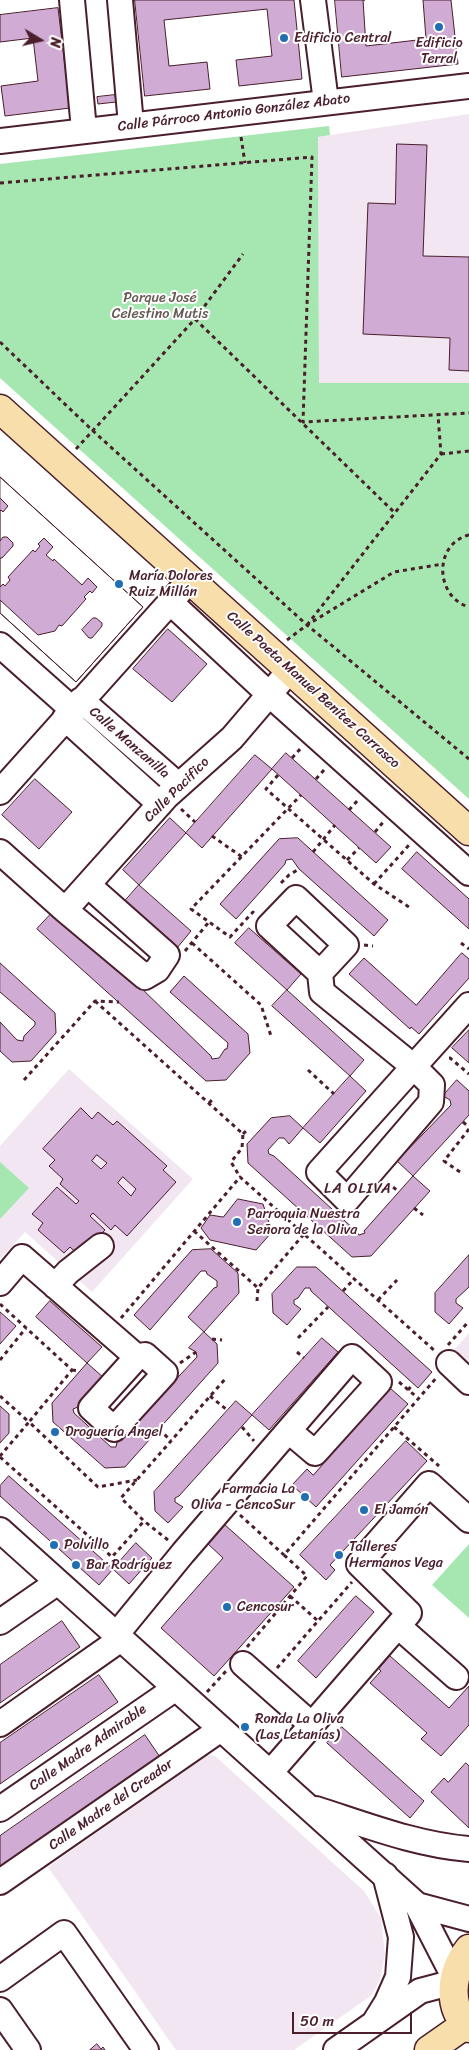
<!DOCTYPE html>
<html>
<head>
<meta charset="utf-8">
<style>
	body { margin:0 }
	#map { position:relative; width:469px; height:2050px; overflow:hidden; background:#fff; font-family:Sriracha,sans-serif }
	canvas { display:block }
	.north { position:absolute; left:15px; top:15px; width:50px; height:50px; -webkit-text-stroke:4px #fff; paint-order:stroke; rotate:99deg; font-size:14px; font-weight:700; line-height:20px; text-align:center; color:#4a1f2b }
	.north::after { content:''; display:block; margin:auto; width:18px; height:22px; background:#4a1f2b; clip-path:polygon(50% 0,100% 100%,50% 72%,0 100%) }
	.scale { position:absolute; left:292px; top:2012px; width:120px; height:22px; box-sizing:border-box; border:2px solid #4a1f2b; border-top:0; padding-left:6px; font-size:15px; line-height:18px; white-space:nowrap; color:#4a1f2b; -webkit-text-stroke:4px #fff; paint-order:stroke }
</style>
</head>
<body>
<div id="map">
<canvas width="469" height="2050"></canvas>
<div class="north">N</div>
<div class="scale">50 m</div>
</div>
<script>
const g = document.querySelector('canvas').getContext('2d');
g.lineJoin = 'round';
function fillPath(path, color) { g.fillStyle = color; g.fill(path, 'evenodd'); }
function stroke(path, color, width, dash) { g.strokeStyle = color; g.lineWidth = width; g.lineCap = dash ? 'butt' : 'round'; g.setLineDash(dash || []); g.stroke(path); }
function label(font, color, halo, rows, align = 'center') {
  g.font = font + ' Sriracha,sans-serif'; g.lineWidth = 4; g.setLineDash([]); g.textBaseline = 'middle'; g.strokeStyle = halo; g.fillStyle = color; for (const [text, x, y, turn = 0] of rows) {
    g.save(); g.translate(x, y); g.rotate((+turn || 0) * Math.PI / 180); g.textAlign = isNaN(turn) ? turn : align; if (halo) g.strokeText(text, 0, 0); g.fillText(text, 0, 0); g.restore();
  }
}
fillPath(new Path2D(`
	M469 114V383H319L318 137Z
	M69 1069 193 1179 92 1292 25 1232 0 1259V1146Z
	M469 1333V1376L448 1357Z
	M208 1755 215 1756 364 1891 381 1918 385 1954 380 1979 372 1995 294 2050H176L48 1867Z`), '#f1e6f2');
fillPath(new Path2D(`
	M329 126 330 135 318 137 319 383H469V799L0 378V164Z
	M0 1162 29 1188 0 1219Z
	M469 1544V1618L432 1585Z`), '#a6e7b1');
const building = new Path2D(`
	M135 0H294L302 79 239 86 236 60 272 56 267 9 164 20 169 66 207 62 210 89 145 96Z
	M335 0H365H363L366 46 426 39 423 0H451L458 64 342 77Z
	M58 8 70 108 5 116 1 86 38 81 33 38 0 42V15Z
	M115 95 116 102 98 104 97 97Z
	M397 144 427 145 423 256 469 257V371L449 370 450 338 363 334 368 203 395 204Z
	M0 477 143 607 76 682 0 613V600L38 635 55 631 59 625 62 626 86 599 84 597 90 591 92 593 97 587 88 578 82 585 54 559 53 561 46 555 53 547 44 538 38 544 40 546 35 552 33 550 8 577 10 580 5 586 3 584 0 587V558H2L13 546V543L7 537H3L0 541V511L1 510 3 512 8 506 0 498ZM93 618H96L102 623V626L92 638H89L82 630Z
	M0 477 143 607 76 682 0 613Z
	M168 629 207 664 172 702 133 669Z
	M286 753 391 847 376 863 272 769Z
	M255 755 272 769 202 848 186 833Z
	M35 779 72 812 39 849 2 815Z
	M170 818 186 833 139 885 123 870Z
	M298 838 388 920 374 936 299 869 292 859 286 860 285 864 236 919 220 904 279 839Z
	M417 852 469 899V929L402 869Z
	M139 885 191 931 177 948 125 901Z
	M52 913 137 984 211 1056 212 1059 219 1058 225 1049H227L228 1043 170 992 184 976 248 1034 250 1053 226 1080 206 1081 37 929Z
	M249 928 301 974 287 990 235 943Z
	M462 953 469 959V978L419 1034 411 1027 410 1029 349 974 364 958 416 1005Z
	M0 963 55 1013 56 1033 31 1061 12 1062 0 1051V1022L17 1040 23 1041 24 1036 35 1025V1022L0 992Z
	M287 990 364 1060 350 1076 272 1006Z
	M469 1030V1063L452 1048Z
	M350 1076 366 1091 320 1143 303 1128Z
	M457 1080 469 1091V1115L413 1176 397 1161 451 1105 450 1100 443 1096Z
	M81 1108 92 1119 98 1112 113 1125 117 1121 167 1166 163 1170 176 1182 127 1236 115 1225 111 1230 93 1213 90 1216 105 1230 80 1256 70 1247 64 1253 38 1230 43 1223 32 1214 57 1187 76 1204 79 1201 60 1184 63 1179 49 1166 55 1160 43 1149ZM97 1155 107 1163 101 1169 92 1161ZM123 1177 136 1189 131 1196 118 1183Z
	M290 1116 303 1128 289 1144 284 1138H279L268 1150 269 1154 274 1156 356 1231 359 1235 365 1233 364 1231 413 1176 430 1191 371 1256 352 1257 248 1163 247 1144 271 1118Z
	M238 1199 263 1204 272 1232 256 1250 210 1240 201 1228 210 1215 223 1217Z
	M211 1249 238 1273 239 1293 204 1332 188 1317 214 1288 217 1287V1281L207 1274 206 1271H201L150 1330 134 1315 192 1250Z
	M469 1255V1287L456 1299V1303L463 1308 449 1324 435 1312V1293Z
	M297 1267H316L432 1372 418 1388 311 1291 310 1288H305L298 1298 294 1300V1304L301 1309 287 1325 273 1313 272 1294Z
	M50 1301 102 1347 87 1363 36 1317Z
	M0 1312 16 1326 0 1344Z
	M204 1332 217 1344 218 1363 125 1467 105 1468 53 1422 52 1403 87 1363 104 1378 78 1407 73 1409 74 1413 111 1447H116L117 1442 197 1357 196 1352 189 1348Z
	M322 1338 338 1352 269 1430 252 1415Z
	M390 1388 408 1404 316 1507 292 1485 307 1469 313 1475Z
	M236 1401 252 1415 179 1496 175 1498V1502L183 1507 168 1523 155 1511 154 1492Z
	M0 1406 9 1414V1433L0 1443Z
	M406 1441 427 1461 330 1565 335 1570 326 1580 300 1555Z
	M9 1476 113 1569 99 1585 0 1496V1486Z
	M224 1524 294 1587 214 1676 161 1628 223 1558 207 1543Z
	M136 1543 152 1558 129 1584 113 1569Z
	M356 1596 374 1612 316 1678 298 1661Z
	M62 1621 80 1647 0 1703V1665Z
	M390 1656 449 1708 469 1686V1725L441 1756 421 1739 427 1733 370 1683 381 1671 379 1669Z
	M99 1675 118 1702 0 1784V1743Z
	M342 1727 424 1801 410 1818 327 1743Z
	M145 1735 162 1760 0 1874V1836Z
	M466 1763 469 1766V1828L431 1792 444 1778 448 1782Z
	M97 2044 101 2049 103 2047 105 2050H90Z`);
fillPath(building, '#d0abd4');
stroke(building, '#4a1f2b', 1);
const minor = new Path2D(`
	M72 0 84 130
	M120 0 131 125
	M313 0 326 102
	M0 141 469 86
	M170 602 270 695 469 873
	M0 645 72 709
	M81 700 178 785
	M65 718 160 804
	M0 792 181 590
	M0 852 65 910 145 977 157 970 167 955 88 885
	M65 910 167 796 232 738 290 670
	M320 973 346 945 296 898 269 926 320 973 322 992 414 1067 432 1085 431 1102 347 1200 319 1172C369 1116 419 1061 469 1005
	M0 1283 22 1257 137 1357
	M55 1286 68 1272 101 1246
	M145 1355 165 1373 114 1429 91 1408 137 1357Z
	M449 1363 469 1382
	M0 1530 417 1905 454 1977
	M0 1622 58 1582
	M398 1626 456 1677
	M116 1635 183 1553 352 1357 379 1382 315 1453 289 1431
	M243 1664 312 1725
	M0 1724 121 1639
	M270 1773 409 1613 359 1564 429 1484 469 1520
	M0 1809 176 1688
	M316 1809C366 1825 417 1845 469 1849
	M0 1882 221 1729
	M417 1905 469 1919
	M0 1979 64 1933 146 2050
	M0 2010 28 2050
	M374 2023 387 2002 398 1977 401 1937 385 1875
	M336 2050 420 1991 454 1982`);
const major = new Path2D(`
	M0 409 469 831
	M469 1949C451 1972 446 2006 469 2028
	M429 2050 469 2022`);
stroke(minor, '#4a1f2b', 28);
stroke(major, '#4a1f2b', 31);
stroke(new Path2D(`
	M241 137 245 163
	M0 183 312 157 303 422 469 413
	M195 319 395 513
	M0 342 92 430 307 625 469 759
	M76 449 195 319 243 254
	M441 454 469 451
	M469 535C433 544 435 597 469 607
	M307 625 441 454 438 415
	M287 640 307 625 394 572 443 564
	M292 758 302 747
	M278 775 266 789 374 884 409 907
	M316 779 325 769
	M181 809 195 822
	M349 810 359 799
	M375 832 384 821
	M212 836 242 857
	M313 852 335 825
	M347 860 359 848
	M281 883 289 875 299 869
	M374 884 409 845
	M254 913 253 912 230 937 191 909 301 795
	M192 943 261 1005 271 1036
	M461 943 469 949
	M364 945 373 946
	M185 951 208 923
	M95 1001 243 1134 242 1148 231 1162 240 1177
	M449 1058H450L469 1074
	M308 1070 334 1094
	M24 1080 95 1001 119 1002
	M209 1103 213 1099
	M463 1122 469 1127
	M243 1134 247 1130
	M460 1172 444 1161 469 1129
	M387 1182 399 1192
	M414 1208 423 1215
	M194 1231 258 1288 304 1234
	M343 1291 354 1279
	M378 1300 397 1280
	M257 1301 258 1288
	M0 1304 72 1370 29 1422 98 1487 137 1480
	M121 1318 240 1177 435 1351
	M298 1338 328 1307
	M212 1339 222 1340
	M448 1345 469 1321
	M297 1352 304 1358
	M0 1360 26 1328
	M180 1363 196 1352
	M72 1370 80 1371
	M399 1382 419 1399
	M408 1390 413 1384
	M0 1396 29 1422 0 1456
	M210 1396 227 1410
	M242 1427 254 1441
	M394 1427 439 1466
	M159 1429 171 1441
	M0 1457 112 1557 144 1521
	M240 1515 284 1555
	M168 1540 144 1521 121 1498 226 1378
	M290 1596 318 1621
	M247 1647 307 1576 284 1555 437 1377
	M277 1668 352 1582
	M207 1692 227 1670`), '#4a1f2b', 3, [4, 4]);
stroke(minor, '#fff', 24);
stroke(major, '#f8deab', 28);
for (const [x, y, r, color] of [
	[439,27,5,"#1f6fb2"],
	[284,38,5,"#1f6fb2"],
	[119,584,5,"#1f6fb2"],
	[237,1222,5,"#1f6fb2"],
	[55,1432,5,"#1f6fb2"],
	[305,1497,5,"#1f6fb2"],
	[364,1510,5,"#1f6fb2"],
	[54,1545,5,"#1f6fb2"],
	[339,1555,5,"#1f6fb2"],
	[76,1565,5,"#1f6fb2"],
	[227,1607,5,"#1f6fb2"],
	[245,1727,5,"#1f6fb2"]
]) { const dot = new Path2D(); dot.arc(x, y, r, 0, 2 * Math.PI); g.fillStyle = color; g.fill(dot); stroke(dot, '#fff', 2); }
label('14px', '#4a1f2b', '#fff', [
	["Edificio Central",294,38],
	["Edificio",439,43,"center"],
	["Terral",439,59,"center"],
	["María Dolores",129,576],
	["Ruiz Millán",129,592],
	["Parroquia Nuestra",247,1214],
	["Señora de la Oliva",247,1230],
	["Droguería Ángel",65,1432],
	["Farmacia La",295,1489,"right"],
	["Oliva - CencoSur",295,1505,"right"],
	["El Jamón",374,1510],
	["Polvillo",64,1545],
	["Talleres",349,1547],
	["Hermanos Vega",349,1563],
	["Bar Rodríguez",86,1565],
	["Cencosur",237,1607],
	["Ronda La Oliva",255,1719],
	["(Las Letanías)",255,1735]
], 'left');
label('14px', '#4a1f2b', '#fff', [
	["Calle Párroco Antonio González Abato",234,113,-7],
	["Calle Poeta Manuel Benítez Carrasco",313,690,42],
	["Calle Manzanilla",129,743,41],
	["Calle Pacifico",177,790,-45],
	["Calle Madre Admirable",88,1748,-35],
	["Calle Madre del Creador",111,1805,-35]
]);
label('14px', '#665b53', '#fff', [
	["Parque José",160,298],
	["Celestino Mutis",160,314]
]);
g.letterSpacing = '1px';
label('15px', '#4a1f2b', '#fff', [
	["LA OLIVA",358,1189]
]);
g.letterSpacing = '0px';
</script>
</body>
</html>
